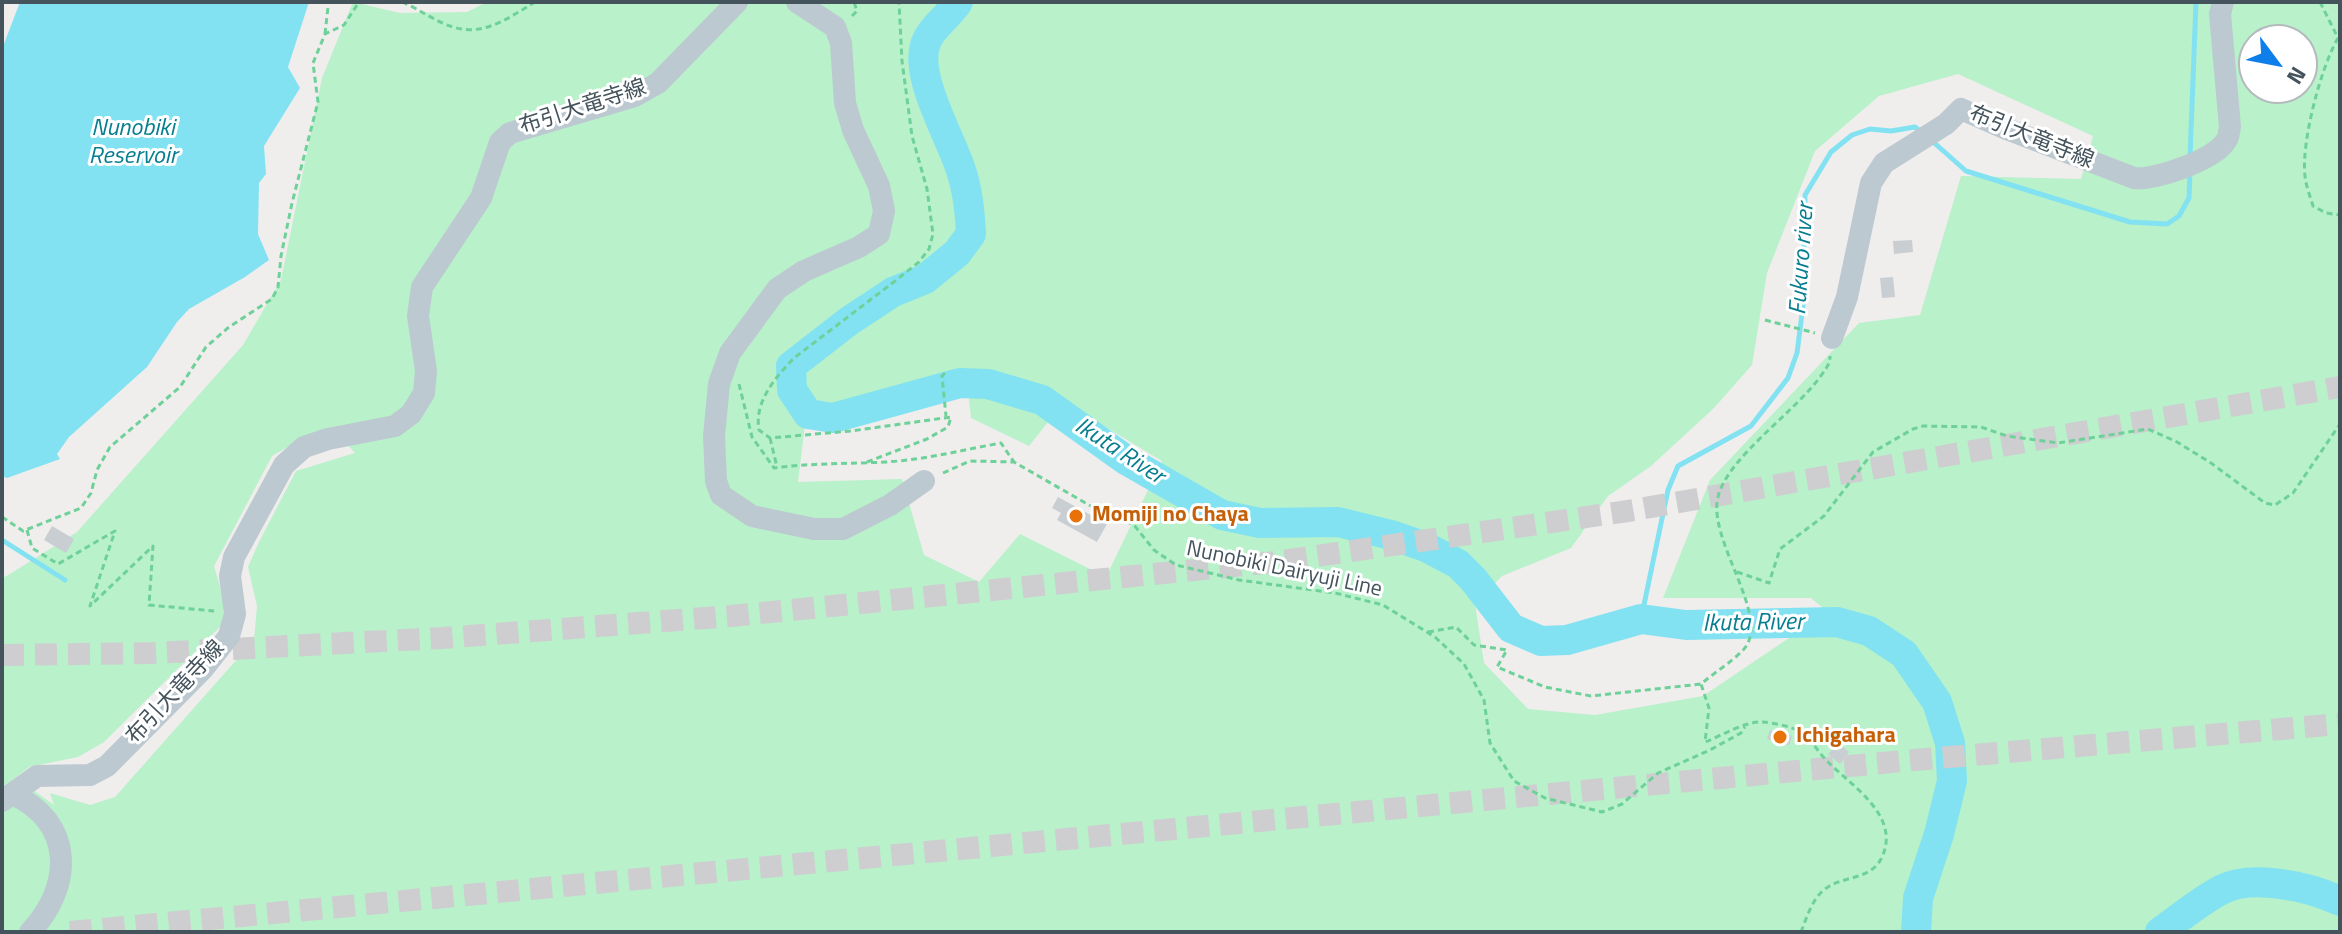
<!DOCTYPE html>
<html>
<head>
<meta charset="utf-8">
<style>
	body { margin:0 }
	#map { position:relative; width:2342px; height:934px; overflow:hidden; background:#f0eded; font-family:"Titillium Web",sans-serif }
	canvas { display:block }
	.frame { position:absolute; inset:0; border:4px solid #44535c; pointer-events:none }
	.north { position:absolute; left:2238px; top:24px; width:80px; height:80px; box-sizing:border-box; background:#fff; border:2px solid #b4babe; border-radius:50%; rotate:122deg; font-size:22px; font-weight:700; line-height:32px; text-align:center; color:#44535c }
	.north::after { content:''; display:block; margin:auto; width:28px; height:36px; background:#0d7eea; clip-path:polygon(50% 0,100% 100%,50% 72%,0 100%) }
</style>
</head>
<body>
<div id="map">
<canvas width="2342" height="934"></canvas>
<div class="frame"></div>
<div class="north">N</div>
</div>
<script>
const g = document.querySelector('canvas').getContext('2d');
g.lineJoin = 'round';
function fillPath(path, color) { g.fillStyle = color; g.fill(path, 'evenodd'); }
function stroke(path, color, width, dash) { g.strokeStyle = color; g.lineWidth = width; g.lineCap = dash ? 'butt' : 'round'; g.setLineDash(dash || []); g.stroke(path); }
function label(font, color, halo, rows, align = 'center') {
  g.font = font + ' "Titillium Web","Noto Sans JP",sans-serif'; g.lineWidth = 6; g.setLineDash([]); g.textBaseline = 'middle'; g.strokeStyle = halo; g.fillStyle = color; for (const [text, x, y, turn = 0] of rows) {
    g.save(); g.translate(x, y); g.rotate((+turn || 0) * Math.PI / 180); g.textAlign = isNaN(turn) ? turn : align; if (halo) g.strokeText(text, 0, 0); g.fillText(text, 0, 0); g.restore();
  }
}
fillPath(new Path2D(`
	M353 2 400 13 467 12 487 2H2340V932H2V795L33 790 54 805 50 793 90 805 115 797 254 640 257 606 248 567 259 542 296 471 355 453 336 432 296 442 272 456 214 566 223 597 224 623 104 742 78 757 29 767 2 789V575L5 577 77 532 243 345 281 280 322 78ZM2254 40H2302V88H2254ZM1958 74 2093 136 2081 179 1961 176 1920 315 1859 323 1710 480 1663 598H1811L1853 633 1789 638 1703 696 1595 715 1528 709 1484 663 1475 604 1502 576 1571 548 1608 496 1651 466 1714 408 1752 365 1767 273 1815 151 1879 96ZM967 382 971 418 1029 446 1064 402 1162 461 1106 577 1020 534 979 582 924 555 902 479 798 482 806 416 889 394Z`), '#b8f1ca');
fillPath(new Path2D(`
	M20 2H309L288 67 300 88 264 146 266 174 259 183 258 234 269 260 245 277 189 309 177 322 147 367 69 437 57 454 60 459 7 478 2 476V49Z`), '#82e2f1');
stroke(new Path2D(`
	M1931 140 1966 171 2130 222 2167 224 2179 216 2189 198 2190 171
	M2190 157 2196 2
	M2 540 65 580
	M1641 619 1668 490 1678 466 1751 426 1788 378 1797 353 1803 306 1805 195 1831 152 1852 135 1870 129 1891 131 1915 127 1920 131`), '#82e2f1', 5);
stroke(new Path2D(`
	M958 2C950 15 933 26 927 40 912 71 947 131 958 162 967 184 970 211 971 234L957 253 925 279 893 292 849 321 791 366 792 390 808 414 833 418 960 383 988 384 1042 400 1126 460 1222 515 1260 523 1338 522 1391 535 1426 547 1458 564 1473 579 1511 628 1541 641 1567 640 1641 619 1686 625 1837 622 1869 631 1904 654 1937 702 1950 743 1952 781 1939 834 1918 898 1916 932
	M2160 932C2180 918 2201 900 2223 889 2254 874 2310 887 2340 901`), '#82e2f1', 30);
fillPath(new Path2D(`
	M1912 240 1913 252 1894 254 1893 241Z
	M1893 277 1895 297 1882 298 1880 278Z
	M1058 497 1107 524 1097 542 1057 520 1061 513 1052 508Z
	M52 526 74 539 66 553 44 540Z
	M1770 730 1792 736 1789 745 1767 739Z
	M1838 743 1849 752 1840 764 1828 754Z`), '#c9ced3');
stroke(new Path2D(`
	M2 655 154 653 442 638 731 616 1275 562 1628 511 2340 387
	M70 932 1914 760 2340 724`), '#ceced0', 22, [22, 11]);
stroke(new Path2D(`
	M402 2C419 9 436 22 453 27 484 37 510 17 535 2
	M2320 2 2338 38C2321 67 2301 142 2305 176 2306 186 2310 196 2313 206L2326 213 2340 215
	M852 16 857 11 854 2
	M325 34 328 7
	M1765 320 1815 333
	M945 373 942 376 946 416
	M739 384 752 437 774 468C811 463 847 464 885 462 924 460 962 450 1001 443L1014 462
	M770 438 777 467
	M867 462 927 439 948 427 951 417 851 431 770 438 759 430C754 402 775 378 794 358L899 278 919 262 929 249 933 234 927 189 912 136 902 61 899 2
	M943 473 970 461 1014 462 1089 505 1134 525 1154 550 1176 565 1239 580 1335 593 1383 605 1435 637 1464 664 1484 700 1490 743 1514 781 1545 798 1602 812 1622 804 1658 773 1710 750 1741 733 1745 727
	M2 517 23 531 81 508 91 493 97 470 110 447 180 387 206 347 229 327 272 299 278 287 281 256 292 203 318 102 313 63 325 34 344 25 359 2
	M27 530 32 548 58 564 115 531 90 606 153 546 149 605 214 611
	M1737 572 1769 583 1780 549 1824 516 1873 452 1913 429 1923 426 1981 427 2007 436 2058 443 2148 429 2177 442 2211 463 2265 503 2275 505 2293 493 2340 424
	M1428 632 1456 627 1474 645 1507 650 1497 667 1545 687 1591 696 1701 684
	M1801 932C1807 917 1812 899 1825 889 1843 875 1871 881 1882 857 1901 816 1852 786 1828 762 1818 753 1811 737 1799 731 1790 726 1773 723 1763 722 1745 721 1721 736 1705 742L1709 708 1701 684C1715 672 1732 662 1744 649 1772 617 1707 540 1718 497 1727 458 1794 413 1820 377 1825 370 1830 365 1830 356`), '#6ed199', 3, [6, 4]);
stroke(new Path2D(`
	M797 2 835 27 841 43 845 103 853 130 879 186 884 211 879 234 859 247 804 271 777 289 730 353 719 384 714 436 716 481 721 495 752 516 814 529H843L890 505 924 481
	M1832 338 1847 297 1871 183 1884 163 1946 124 1961 109 2004 128 2134 178C2154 181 2218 159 2227 139 2229 136 2229 131 2230 127L2220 14 2223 2
	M12 794C75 822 73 887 30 932
	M2 801 37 776 90 775 107 766 203 669 229 636 235 614 230 576 234 557 284 465 304 447 328 439 395 426 411 414 424 393 426 371 418 316 422 287 481 198 500 142 510 133 635 96 658 83 737 2`), '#bdc9d1', 22);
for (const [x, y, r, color] of [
	[1076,516,8,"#e8710a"],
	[1780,737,8,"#e8710a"]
]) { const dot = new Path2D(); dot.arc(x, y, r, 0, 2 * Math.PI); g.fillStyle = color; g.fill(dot); stroke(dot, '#fff', 3); }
label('22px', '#44535c', '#fff', [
	["布引大竜寺線",583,108,-18],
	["布引大竜寺線",2031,138,22],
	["Nunobiki Dairyuji Line",1284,570,12],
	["布引大竜寺線",176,693,-47]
]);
label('bold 22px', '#c56008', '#fff', [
	["Momiji no Chaya",1092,516],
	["Ichigahara",1796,737]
], 'left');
label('italic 24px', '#067e90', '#fff', [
	["Nunobiki",133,129],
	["Reservoir",133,157],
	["Fukuro river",1803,259,-86],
	["Ikuta River",1119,452,33],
	["Ikuta River",1753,624,-1]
]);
</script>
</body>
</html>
